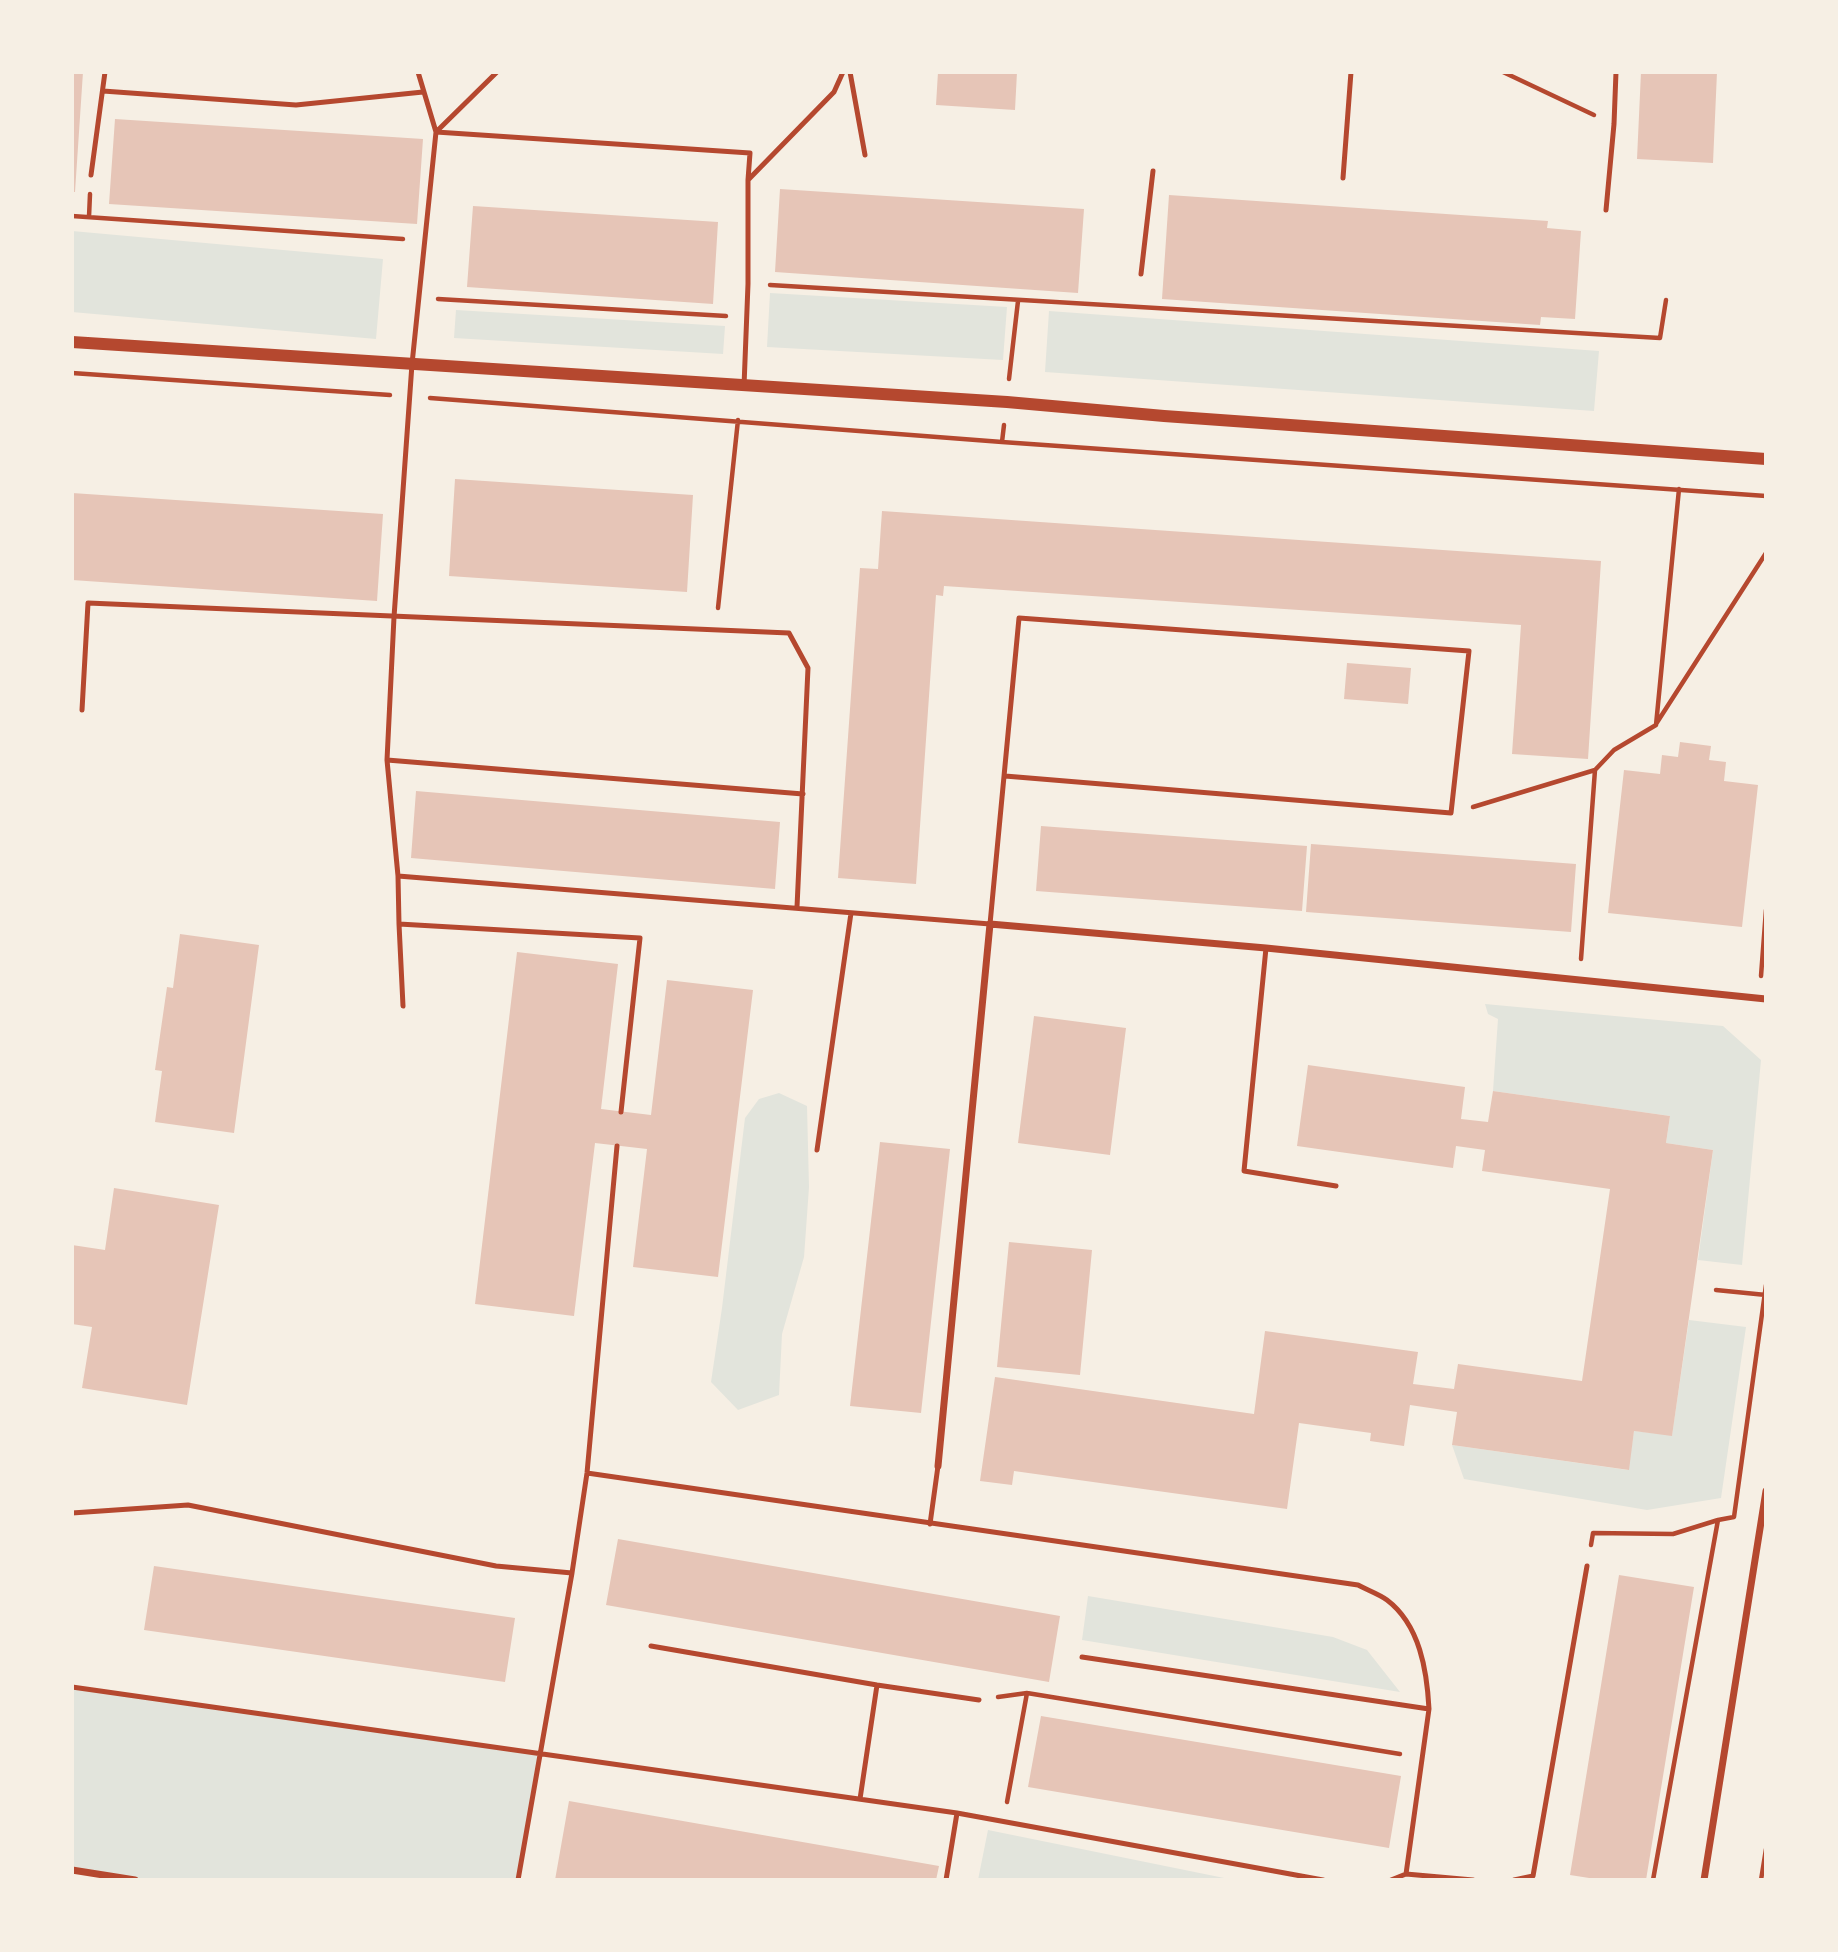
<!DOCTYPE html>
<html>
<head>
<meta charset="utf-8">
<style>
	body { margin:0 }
	#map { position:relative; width:1838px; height:1952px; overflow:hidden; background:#f6efe4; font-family:"Roboto Condensed",sans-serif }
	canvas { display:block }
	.frame { position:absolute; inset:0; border:74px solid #f6efe4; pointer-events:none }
</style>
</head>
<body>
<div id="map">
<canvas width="1838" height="1952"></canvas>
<div class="frame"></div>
</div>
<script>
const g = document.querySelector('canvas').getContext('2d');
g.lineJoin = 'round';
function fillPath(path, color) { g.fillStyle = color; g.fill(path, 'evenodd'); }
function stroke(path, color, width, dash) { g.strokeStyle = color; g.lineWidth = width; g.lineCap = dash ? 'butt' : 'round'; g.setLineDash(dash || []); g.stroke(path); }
fillPath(new Path2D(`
	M72 231 383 259 376 339 72 312Z
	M770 293 1007 307 1003 360 767 347Z
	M456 310 725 326 723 354 454 338Z
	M1049 311 1599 351 1594 411 1045 372Z
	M1485 1004 1723 1026 1761 1060 1742 1265 1698 1260 1713 1150 1666 1143 1670 1116 1493 1091 1498 1019 1488 1014Z
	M779 1093 807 1106 809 1187 804 1257 782 1334 779 1395 738 1410 711 1382 722 1308 745 1118 759 1099Z
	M1689 1320 1746 1327 1721 1498 1647 1510 1464 1479 1452 1445 1628 1470 1634 1431 1672 1435Z
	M1088 1596 1333 1637 1367 1650 1400 1692 1082 1640Z
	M72 1687 540 1755 518 1880H137L72 1870Z
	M988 1830 1234 1880H978Z`), '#e2e4dc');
fillPath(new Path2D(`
	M72 72H83L75 192H72Z
	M938 72H1017L1015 110 936 105Z
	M1641 72H1717L1713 163 1637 159Z
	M115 119 423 139 417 224 109 204Z
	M780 189 1084 209 1078 293 775 272Z
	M1169 195 1548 221 1547 228 1581 231 1575 319 1541 317 1540 325 1162 299Z
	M473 206 718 222 713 304 467 287Z
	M455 479 693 495 687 592 449 576Z
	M72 493 383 514 377 601 72 580Z
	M882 511 1601 561 1588 759 1512 754 1521 625 944 586 943 596 936 595 916 884 838 878 860 568 878 569Z
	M1347 663 1411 668 1408 704 1344 699Z
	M1680 742 1711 746 1709 760 1726 762 1724 781 1758 785 1742 927 1608 913 1624 770 1660 774 1662 755 1678 757Z
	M416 791 780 822 775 889 411 858Z
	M1041 826 1307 846 1302 911 1036 891Z
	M1311 844 1576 864 1571 932 1306 912Z
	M180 934 259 945 234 1133 155 1122 162 1071 155 1070 167 987 173 988Z
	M517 952 618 964 601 1109 651 1115 667 980 753 990 718 1277 633 1267 647 1149 595 1143 574 1316 475 1304Z
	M1034 1016 1126 1028 1110 1155 1018 1143Z
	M1308 1065 1465 1087 1461 1119 1488 1122 1493 1091 1670 1116 1666 1143 1713 1150 1672 1436 1634 1431 1629 1470 1452 1445 1457 1412 1410 1405 1404 1446 1370 1441 1371 1433 1299 1423 1287 1509 1014 1471 1012 1485 980 1481 995 1377 1254 1414 1265 1331 1418 1352 1413 1384 1454 1389 1458 1364 1582 1381 1610 1189 1482 1171 1485 1150 1456 1146 1453 1168 1297 1146Z
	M880 1142 950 1149 921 1413 850 1406Z
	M114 1188 219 1205 187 1405 82 1388 92 1327 72 1324V1245L105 1250Z
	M1009 1242 1092 1250 1080 1375 997 1367Z
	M618 1539 1060 1616 1049 1682 606 1605Z
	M154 1566 515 1618 505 1682 144 1630Z
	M1619 1575 1694 1587 1646 1880H1602L1570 1875Z
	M1041 1716 1401 1776 1389 1848 1028 1787Z
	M569 1801 939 1866 936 1880H555Z`), '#e6c5b7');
stroke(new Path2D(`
	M1503 72 1594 115
	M72 216 403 239
	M89 217 90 194
	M770 285 1660 338 1666 300
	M438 299 726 316
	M72 373 390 395
	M1009 379 1018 301
	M430 398 1002 442 1766 496
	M1002 442 1004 425
	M718 608 738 420
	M1656 724 1766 553
	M1595 770 1614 750 1656 725 1679 489
	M1473 807 1595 770 1581 959
	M1761 976 1766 910
	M1716 1290 1766 1295
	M1591 1545 1593 1533 1673 1534 1718 1520
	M998 1697 1027 1693 1400 1754
	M1007 1802 1027 1693
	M1653 1880 1718 1520 1734 1517 1766 1285
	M1761 1880 1766 1849`), '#b5482f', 4.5);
stroke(new Path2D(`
	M418 72 436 132 412 364 394 617 387 760 398 876 990 924 1019 618 1469 651 1451 813 1005 776
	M497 72 436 132 750 153 748 180V284L744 386
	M850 72 865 155
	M103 91 296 105 423 92
	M91 175 105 72
	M1343 178 1351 72
	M749 179 834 92 843 72
	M1606 210 1614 124 1616 72
	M1141 274 1153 171
	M82 710 88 603 789 633 808 668 797 907
	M387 760 803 794
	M398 876 399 924 640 938 621 1112
	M399 924 403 1006
	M1266 948 1244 1171 1336 1186
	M817 1150 851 913
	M587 1473 1358 1585C1367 1590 1379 1594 1387 1600 1420 1625 1427 1671 1429 1709L1406 1874 1391 1880
	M72 1513 188 1505 496 1566 572 1573
	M930 1524 938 1466
	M651 1646 877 1685 979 1700
	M1082 1657 1429 1709
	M72 1687 957 1813 1323 1880
	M860 1799 877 1685
	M1406 1874 1473 1880
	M518 1880 572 1573 587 1473 617 1146
	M946 1880 957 1813
	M1514 1880 1533 1876 1587 1566`), '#b5482f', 5);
stroke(new Path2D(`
	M938 1466 990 924 1266 948 1766 999
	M72 1870 135 1880
	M1704 1880 1766 1491`), '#b5482f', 7);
stroke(new Path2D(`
	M72 342 1007 402 1164 416 1766 459`), '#b5482f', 12);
</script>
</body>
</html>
